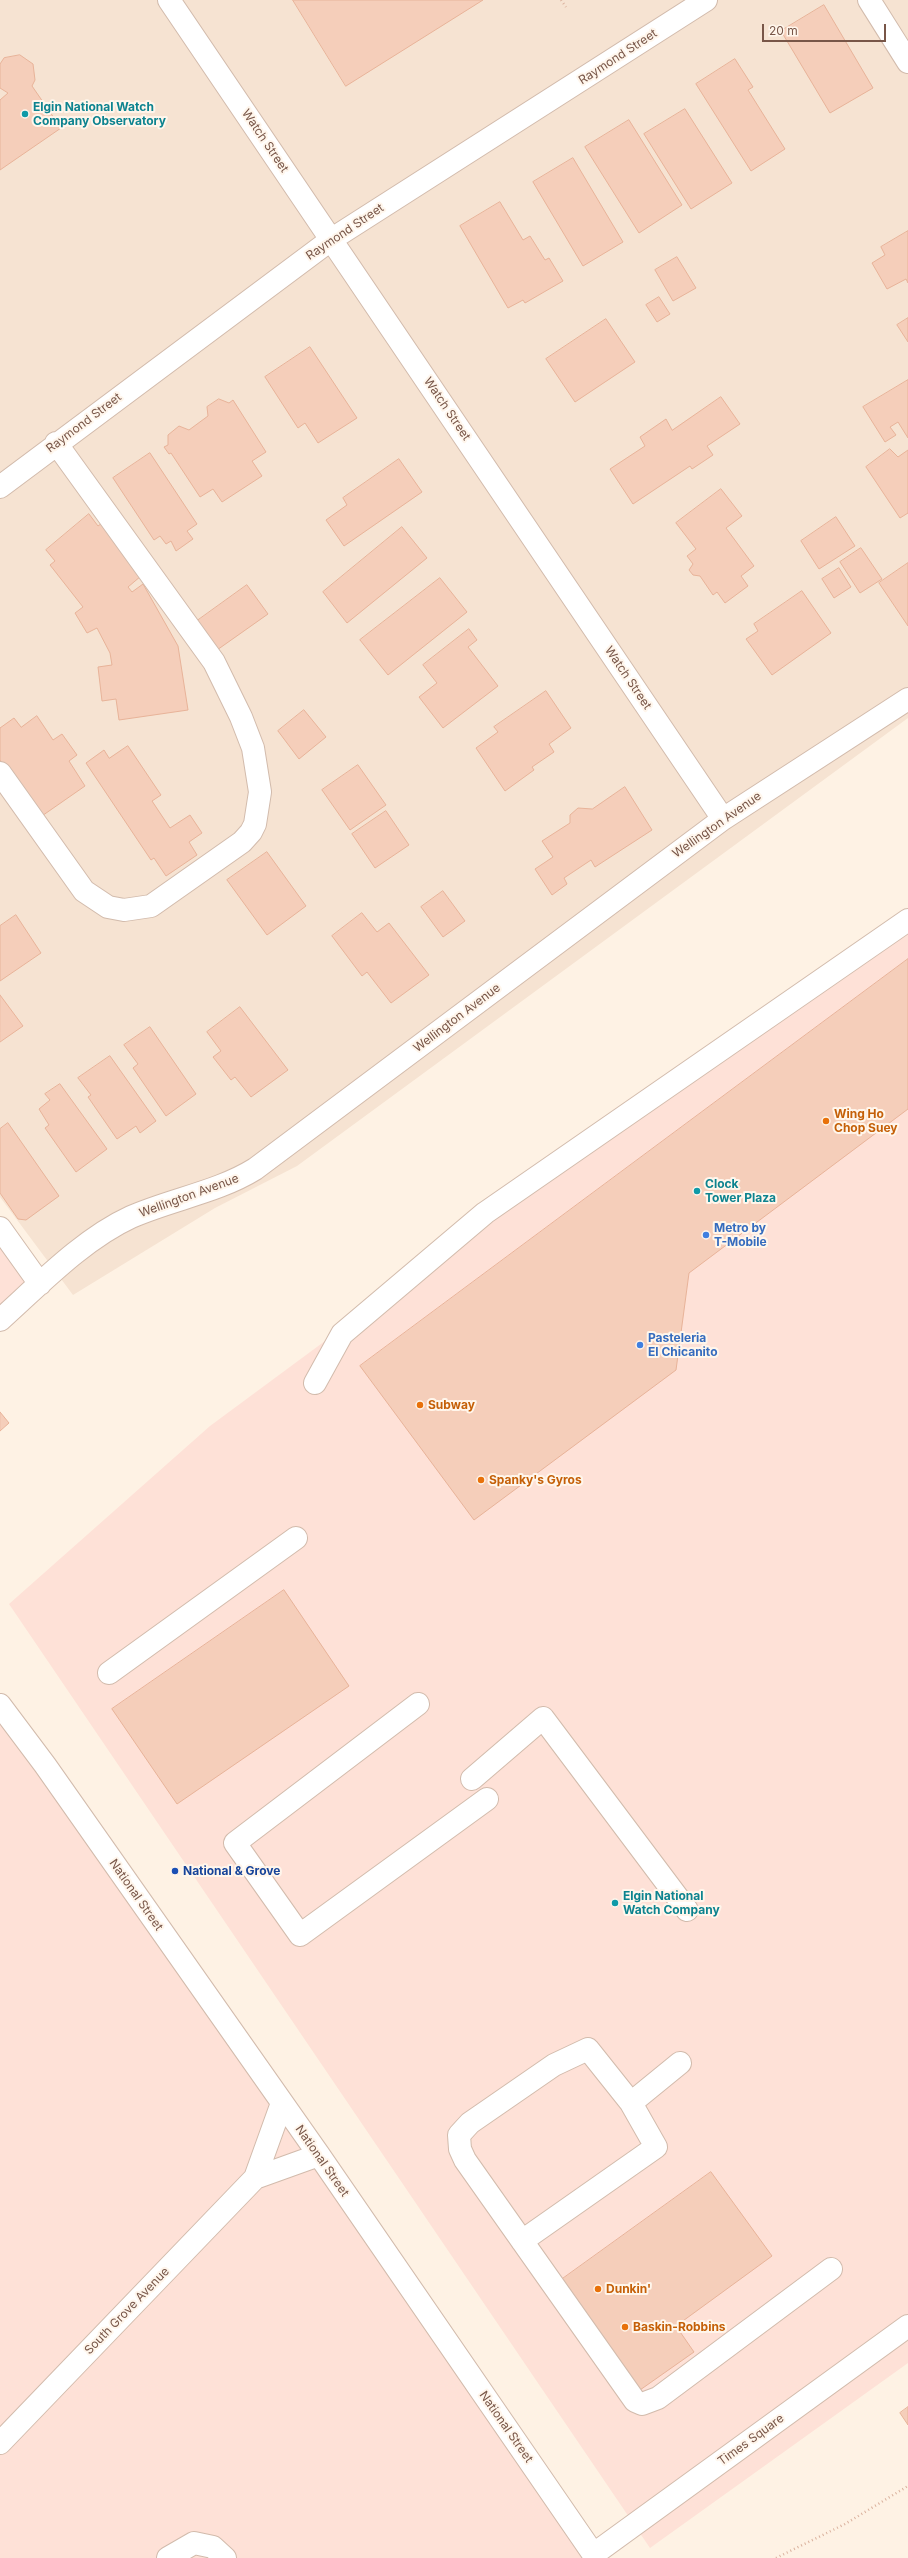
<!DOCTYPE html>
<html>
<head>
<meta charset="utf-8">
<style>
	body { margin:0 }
	#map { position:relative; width:908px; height:2558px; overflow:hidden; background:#fef2e4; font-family:Inter,sans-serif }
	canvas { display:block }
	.scale { position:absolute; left:762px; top:24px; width:124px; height:18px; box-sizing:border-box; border:2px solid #785648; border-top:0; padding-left:5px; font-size:12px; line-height:14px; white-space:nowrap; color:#785648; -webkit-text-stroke:3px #fff6ec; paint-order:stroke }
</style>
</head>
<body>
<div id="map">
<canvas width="908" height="2558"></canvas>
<div class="scale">20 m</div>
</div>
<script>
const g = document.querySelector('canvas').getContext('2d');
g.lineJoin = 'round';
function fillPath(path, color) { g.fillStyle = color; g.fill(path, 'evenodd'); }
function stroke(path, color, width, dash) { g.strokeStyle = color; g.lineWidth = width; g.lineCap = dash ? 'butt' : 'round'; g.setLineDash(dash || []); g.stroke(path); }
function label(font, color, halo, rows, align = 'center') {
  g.font = font + ' Inter,sans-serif'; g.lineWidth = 4; g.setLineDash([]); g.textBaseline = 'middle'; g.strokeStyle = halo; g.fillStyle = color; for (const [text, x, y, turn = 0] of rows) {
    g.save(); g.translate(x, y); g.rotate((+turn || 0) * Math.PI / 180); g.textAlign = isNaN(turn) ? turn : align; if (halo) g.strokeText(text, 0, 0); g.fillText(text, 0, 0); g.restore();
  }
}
fillPath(new Path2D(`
	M0 0H908V718L297 1166 215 1208 73 1295 0 1197Z`), '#f6e3d2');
fillPath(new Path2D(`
	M908 910V2363L650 2548 9 1604 210 1426Z
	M0 1228 40 1284 0 1320Z
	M0 1705 596 2558H0Z`), '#fee1d7');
const building = new Path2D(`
	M293 0H483L346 86Z
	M824 5 873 88 830 113 781 31Z
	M20 55 33 64 35 80 32 86 61 128 0 170V100L8 93 0 88V64L4 58Z
	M735 59 753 87 748 90 785 149 751 171 696 84Z
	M685 109 732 183 691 209 644 134Z
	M629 120 682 205 639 233 585 147Z
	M573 158 623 242 583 266 533 182Z
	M500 202 523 240 530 236 545 260 549 258 563 281 525 303 523 300 508 308 460 226Z
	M908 231V283L906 279 887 289 872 263 885 255 881 247Z
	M677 257 696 288 673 301 655 270Z
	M659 297 670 314 657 322 646 305Z
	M908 318V342L897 325Z
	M606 319 635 362 575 402 546 359Z
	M310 347 357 418 318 443 305 423 298 428 265 377Z
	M908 380V438L898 422 890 427 896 435 885 442 863 407Z
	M721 397 740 424 707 446 713 455 692 469 690 466 633 504 610 469 645 446 640 437 666 419 672 430Z
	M219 399 229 403 233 400 266 452 252 461 262 476 222 502 213 489 200 497 171 453 169 454 164 447 168 445V435L179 426 189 430 208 416 207 407Z
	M890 449 898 457 908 450V513L900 518 866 467Z
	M150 453 197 524 187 531 193 539 176 551 171 541 166 544 160 536 154 540 113 478Z
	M399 459 422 492 344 546 326 520 347 505 343 498Z
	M721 489 742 516 726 528 754 566 741 576 748 586 725 603 717 592 713 595 700 576 693 575 689 570 693 564 687 556 696 549 676 523Z
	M89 514 98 526 102 523 141 576 128 587 132 592 143 584 178 646 188 710 119 720 116 699 102 701 98 667 112 665 110 653 97 628 87 633 75 613 83 607 50 565 55 561 46 550Z
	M836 517 855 546 819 569 801 541Z
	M402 527 427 558 347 623 323 592Z
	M861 548 882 579 860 593 840 562Z
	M908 563V626L879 583Z
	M839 568 851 587 834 598 822 579Z
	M440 578 467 612 388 675 360 640Z
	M247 585 268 614 217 650 197 621Z
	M802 591 831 633 772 675 746 639 758 631 754 624Z
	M469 629 477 640 468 647 498 686 443 728 419 697 437 683 423 665Z
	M546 691 571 728 549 744 554 752 532 767 534 770 505 791 476 748 498 732 494 727Z
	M304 710 326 737 299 759 278 731Z
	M37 716 53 740 62 734 77 755 69 761 85 786 39 818 0 760V728L14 718 21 727Z
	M128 746 161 795 152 801 170 828 190 815 202 833 189 842 197 855 166 876 154 858 151 860 86 763 104 750 109 758Z
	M358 765 386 805 350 830 322 790Z
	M625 787 652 830 595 867 591 860 564 878 567 884 552 895 535 869 553 857 542 841 570 823V815L578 808 592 809Z
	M386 811 409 845 375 868 352 834Z
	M267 852 306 906 267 935 227 880Z
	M443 891 465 921 443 937 421 907Z
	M362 913 377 932 389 923 429 975 391 1003 367 972 362 976 332 936Z
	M16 915 41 953 0 981V926Z
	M908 959V1109L689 1273 676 1370 474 1520 360 1366Z
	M0 995 23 1026 0 1042Z
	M240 1007 288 1070 251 1097 235 1077 231 1080 213 1057 221 1051 207 1032Z
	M150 1027 196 1094 166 1116 133 1068 138 1064 124 1045Z
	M110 1056 156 1121 140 1133 136 1126 117 1139 88 1097 91 1095 78 1078Z
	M60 1084 107 1149 76 1172 45 1128 49 1125 39 1109 50 1100 45 1094Z
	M8 1123 59 1196 26 1220 18 1219 0 1193V1129Z
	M0 1412 9 1423 0 1431Z
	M284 1590 349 1686 177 1804 112 1709Z
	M711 2172 772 2256 676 2326 694 2352 640 2390 561 2280Z
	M908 2407V2425L900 2413Z`);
fillPath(building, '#f5ceba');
stroke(building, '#e8b399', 1);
const minor = new Path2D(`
	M169 0 723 819
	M869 0 908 62
	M0 487 332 239 706 0
	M0 773 84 891 108 907 124 910 151 906 242 842 251 832 255 824 260 792 253 748 241 717 214 662 56 443
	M0 1228 40 1284
	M0 1320C39 1285 83 1239 131 1217 172 1199 218 1192 255 1169L723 819 908 699
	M315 1383 342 1334 485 1213 908 920
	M109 1673 296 1538
	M418 1704 235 1843 300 1935 487 1799
	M0 1705 45 1765 319 2155 596 2558
	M472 1779 543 1718 687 1910
	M631 2103 588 2049 554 2065 470 2123 459 2135 460 2149 465 2160 635 2401 642 2404 658 2398 831 2269
	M255 2178 319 2155
	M522 2241 656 2147 631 2103 680 2063
	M0 2443 255 2178 282 2103
	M594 2554 908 2326
	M168 2558 194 2543 213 2547 225 2558`);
stroke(minor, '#d2bbac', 24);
stroke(new Path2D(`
	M561 0 566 7
	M776 2558 845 2524 908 2486`), '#dab19d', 2.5, [1, 3]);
stroke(minor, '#fff', 22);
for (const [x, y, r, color] of [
	[25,114,4,"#0f9aa8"],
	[826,1121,4,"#e8710a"],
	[697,1191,4,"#0f9aa8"],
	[706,1235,4,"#3f7fe0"],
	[640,1345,4,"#3f7fe0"],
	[420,1405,4,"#e8710a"],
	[481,1480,4,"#e8710a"],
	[175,1871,4,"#1a4fb4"],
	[615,1903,4,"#0f9aa8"],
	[598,2289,4,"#e8710a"],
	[625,2327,4,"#e8710a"]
]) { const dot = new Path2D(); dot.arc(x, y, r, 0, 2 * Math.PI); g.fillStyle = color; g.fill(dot); stroke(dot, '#fff6ec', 1.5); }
label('12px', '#785648', '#fff6ec', [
	["Raymond Street",618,57,-33],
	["Watch Street",265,141,56],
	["Raymond Street",345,232,-34],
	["Watch Street",447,409,56],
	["Raymond Street",84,423,-37],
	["Watch Street",628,678,56],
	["Wellington Avenue",717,825,-35],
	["Wellington Avenue",457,1018,-37],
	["Wellington Avenue",189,1196,-20],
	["National Street",136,1895,55],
	["National Street",322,2161,55],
	["South Grove Avenue",127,2311,-46],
	["National Street",506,2427,55],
	["Times Square",751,2440,-36]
]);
label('bold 12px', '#0d838f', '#fff6ec', [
	["Elgin National Watch",33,107],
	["Company Observatory",33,121],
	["Clock",705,1184],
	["Tower Plaza",705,1198],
	["Elgin National",623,1896],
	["Watch Company",623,1910]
], 'left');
label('bold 12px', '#c56008', '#fff6ec', [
	["Wing Ho",834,1114],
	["Chop Suey",834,1128],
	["Subway",428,1405],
	["Spanky's Gyros",489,1480],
	["Dunkin'",606,2289],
	["Baskin-Robbins",633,2327]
], 'left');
label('bold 12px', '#366cbe', '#fff6ec', [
	["Metro by",714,1228],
	["T-Mobile",714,1242],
	["Pasteleria",648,1338],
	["El Chicanito",648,1352]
], 'left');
label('bold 12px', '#164399', '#fff6ec', [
	["National & Grove",183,1871]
], 'left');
</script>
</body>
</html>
